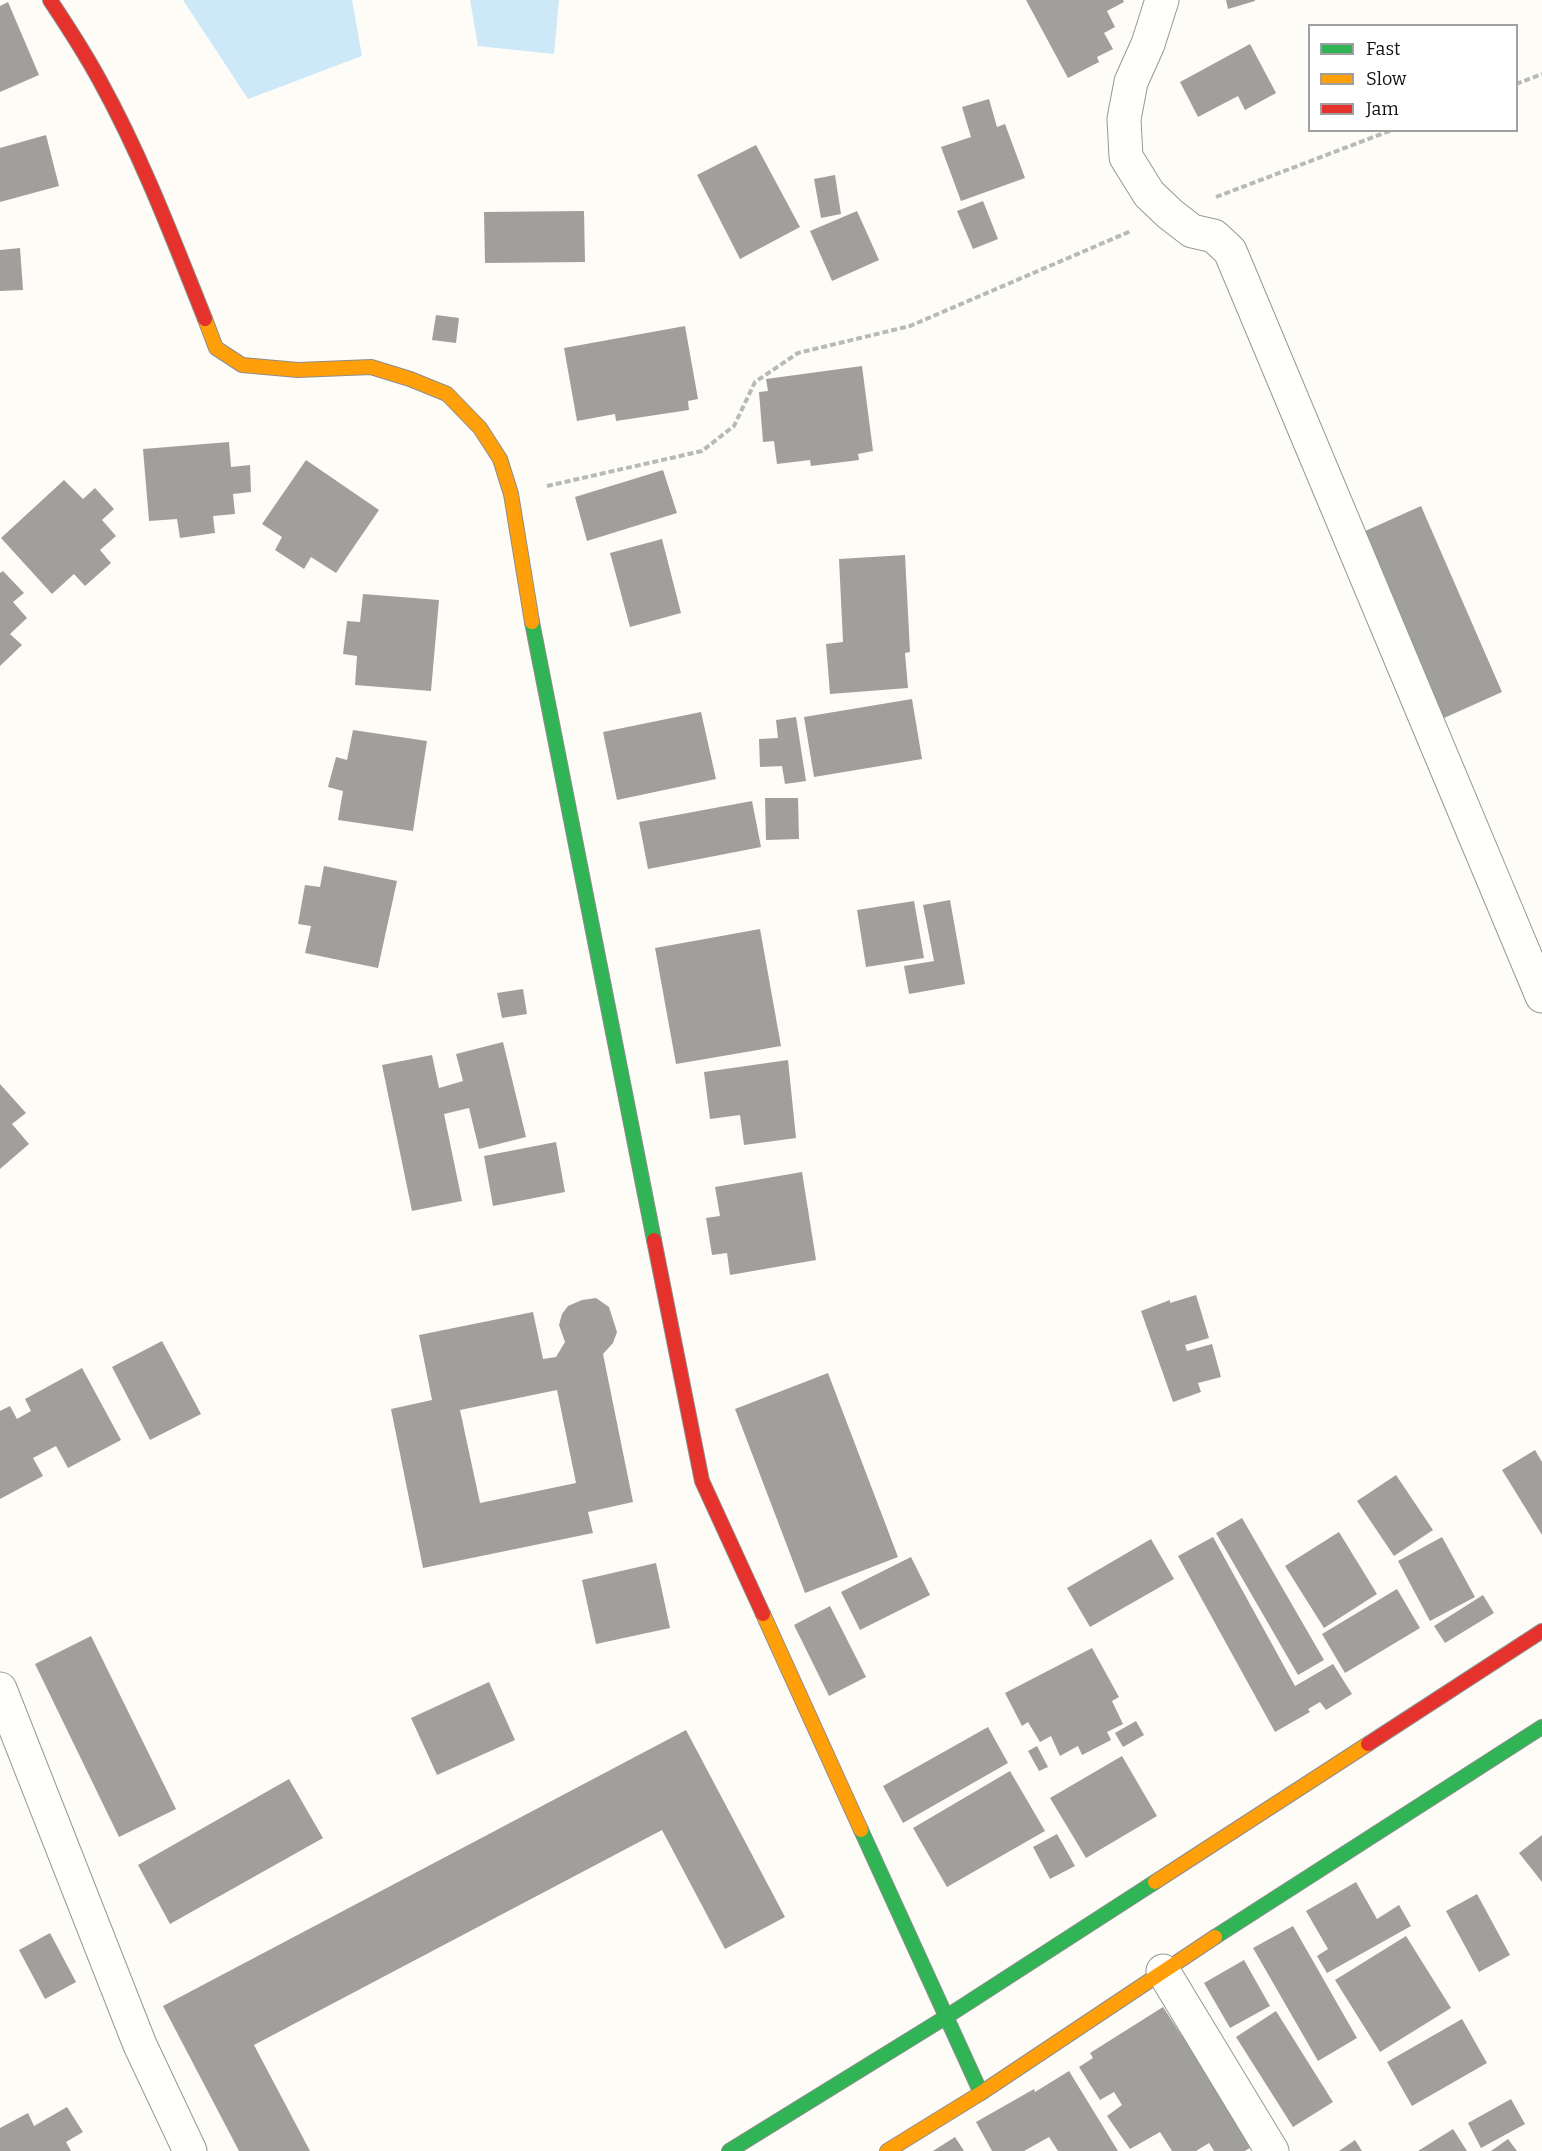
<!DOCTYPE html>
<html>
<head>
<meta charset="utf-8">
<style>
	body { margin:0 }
	#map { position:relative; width:1542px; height:2151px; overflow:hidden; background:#fdfcf7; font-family:Bitter,serif }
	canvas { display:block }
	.legend { position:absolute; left:1308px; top:24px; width:210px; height:108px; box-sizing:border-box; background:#fff; border:2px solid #a0a0a0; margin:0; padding:8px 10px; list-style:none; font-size:18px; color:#111 }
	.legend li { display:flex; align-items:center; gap:12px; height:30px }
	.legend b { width:30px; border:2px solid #a0a0a0 }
</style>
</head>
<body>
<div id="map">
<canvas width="1542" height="2151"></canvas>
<ul class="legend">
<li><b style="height:8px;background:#30b455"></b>Fast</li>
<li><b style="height:8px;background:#ff9f0a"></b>Slow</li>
<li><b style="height:8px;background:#e5322d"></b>Jam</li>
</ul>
</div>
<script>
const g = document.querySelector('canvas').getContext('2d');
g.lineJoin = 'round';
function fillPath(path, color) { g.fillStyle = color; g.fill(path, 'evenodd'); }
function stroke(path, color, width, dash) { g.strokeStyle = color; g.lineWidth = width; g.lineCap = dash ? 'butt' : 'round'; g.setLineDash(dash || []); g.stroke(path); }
fillPath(new Path2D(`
	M183 0H352L362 56 248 99Z
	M470 0H559L554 54 478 46Z`), '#cde8f7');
fillPath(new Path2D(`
	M1026 0H1123L1124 2 1107 11 1115 27 1104 33 1113 49 1097 57 1099 62 1068 78Z
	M1226 0H1255V1L1228 9Z
	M8 2 39 75 0 92V6Z
	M1250 44 1276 93 1245 110 1238 96 1198 117 1180 82Z
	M989 99 997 127 1005 124 1025 178 961 201 941 147 971 137 962 107Z
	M46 135 59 186 0 202V148Z
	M756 145 800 227 740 259 697 175Z
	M835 175 841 214 821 218 814 179Z
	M983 201 998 239 973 249 957 211Z
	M584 211 585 262 485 263 484 212Z
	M857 211 879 260 832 281 810 231Z
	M20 248 23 290 0 291V250Z
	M436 315 459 318 456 343 432 340Z
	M685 326 698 399 688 401 689 410 616 421 615 414 577 421 564 348Z
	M862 366 873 451 858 454 859 460 811 466 810 460 777 464 774 441 763 442 759 392 768 391 766 379Z
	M229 442 231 467 250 465 251 492 233 494 235 514 213 516 215 533 180 538 177 519 149 521 143 449Z
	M306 460 379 510 336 573 311 557 304 569 275 550 282 537 262 524Z
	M663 470 677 513 587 541 575 497Z
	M64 480 83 499 95 488 114 509 102 520 116 536 100 550 111 563 85 586 74 574 52 594 1 538Z
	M1421 506 1502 692 1444 718 1363 532Z
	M662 539 681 613 630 627 610 553Z
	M905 555 910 652 905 653 908 688 830 694 826 644 843 642 839 559Z
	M3 571 24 593 13 602 27 618 10 634 22 645 0 666V573Z
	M363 594 439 600 431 691 355 685 357 656 343 654 347 621 360 622Z
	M912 699 922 759 814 777 804 717Z
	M701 712 716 779 617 800 603 732Z
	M796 717 806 781 785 784 782 766 760 767 759 739 778 738 776 720Z
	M353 730 427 741 413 831 338 820 343 791 328 787 336 757 347 760Z
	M765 798H798L799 839 766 840Z
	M752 801 761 847 648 869 639 822Z
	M324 866 397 881 378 968 305 953 311 926 298 924 305 885 320 887Z
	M950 900 965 984 909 994 904 966 934 961 923 905Z
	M914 901 924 958 866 967 857 910Z
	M760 929 781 1046 676 1064 655 948Z
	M523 989 527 1014 502 1018 497 993Z
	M503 1042 526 1137 479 1149 469 1108 444 1114 462 1201 412 1211 382 1065 432 1055 439 1088 463 1081 456 1054Z
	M788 1060 796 1138 744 1145 740 1115 710 1119 704 1072Z
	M0 1084 26 1113 12 1124 29 1144 0 1169Z
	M556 1142 565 1192 493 1206 484 1156Z
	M802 1172 816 1260 730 1275 727 1253 712 1255 706 1218 720 1216 715 1187Z
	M1196 1295 1209 1338 1185 1345 1187 1351 1212 1344 1221 1377 1198 1383 1201 1392 1173 1402 1141 1311 1170 1300V1303Z
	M596 1298 609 1307 617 1332 613 1343 603 1354 633 1502 588 1512 593 1533 423 1568 391 1409 432 1400 419 1335 533 1312 543 1359 556 1357 565 1342 559 1325 562 1314 568 1306 582 1300ZM557 1390 576 1483 480 1503 460 1410Z
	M162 1341 201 1414 150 1440 112 1367Z
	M82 1368 121 1440 68 1468 56 1446 33 1458 43 1476 0 1499V1411L10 1406 17 1419 31 1411 25 1399Z
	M828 1373 898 1557 805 1593 735 1409Z
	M1535 1450 1542 1462V1535L1502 1470Z
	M1396 1475 1433 1530 1394 1556 1357 1501Z
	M1242 1518 1324 1660 1298 1675 1216 1533Z
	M1339 1532 1377 1594 1324 1628 1285 1566Z
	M1213 1537 1295 1686 1333 1664 1352 1694 1326 1710 1320 1702 1308 1709 1310 1712 1275 1732 1178 1556Z
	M1442 1537 1475 1597 1430 1621 1398 1561Z
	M1151 1539 1174 1579 1090 1627 1067 1588Z
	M911 1557 930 1595 860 1630 841 1592Z
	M656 1563 670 1628 596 1644 582 1580Z
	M1397 1589 1420 1628 1345 1673 1322 1634Z
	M1483 1595 1494 1613 1445 1643 1434 1626Z
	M830 1606 866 1677 829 1696 794 1625Z
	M91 1636 176 1809 119 1837 35 1664Z
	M1092 1648 1119 1697 1112 1701 1123 1724 1107 1732 1111 1740 1082 1755 1078 1746 1060 1756 1051 1736 1040 1742 1028 1722 1022 1726 1005 1693Z
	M489 1682 515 1740 437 1775 411 1718Z
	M1136 1721 1144 1735 1123 1747 1115 1733Z
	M988 1727 1008 1763 903 1823 883 1786Z
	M686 1730 785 1917 725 1949 662 1830 254 2045 310 2151H239L163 2006Z
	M1037 1746 1048 1767 1039 1771 1028 1751Z
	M1122 1756 1157 1816 1086 1858 1050 1798Z
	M1010 1771 1045 1831 947 1887 913 1828Z
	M289 1779 323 1838 170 1924 138 1865Z
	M1057 1834 1075 1866 1050 1879 1033 1847Z
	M1542 1835V1882L1519 1853Z
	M1356 1882 1377 1919 1399 1905 1411 1926 1327 1973 1317 1956 1328 1949 1306 1911Z
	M1477 1894 1510 1955 1479 1972 1446 1911Z
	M1293 1926 1357 2038 1318 2061 1253 1948Z
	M50 1933 76 1982 45 1999 19 1950Z
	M1406 1936 1451 2008 1380 2052 1335 1980Z
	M1244 1960 1270 2006 1230 2028 1204 1983Z
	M1163 2007 1182 2036 1185 2033 1256 2144 1245 2151H1214L1209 2143 1196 2151H1172L1160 2132 1130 2149 1107 2116 1122 2105 1114 2092 1100 2100 1079 2067 1093 2058 1090 2053Z
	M1276 2011 1333 2102 1293 2127 1236 2037Z
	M1462 2019 1487 2063 1412 2106 1387 2062Z
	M1069 2071 1118 2151H1058L1049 2137 1024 2151H992L976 2122 1034 2089 1035 2092Z
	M1511 2099 1525 2124 1481 2148 1468 2123Z
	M67 2107 83 2132 66 2142 71 2151H0V2128L28 2113 34 2126Z
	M1453 2129 1467 2151H1418Z
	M955 2137 964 2151H933Z
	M1508 2139 1517 2151H1491Z
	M1355 2140 1362 2151H1339Z`), '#a19f9c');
const street = new Path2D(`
	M1162 0 1148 44 1131 82 1124 119 1126 157 1149 194 1170 214 1192 231 1214 236 1230 251 1542 996
	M0 1689 140 2045 190 2151
	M1163 1971 1272 2151`);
const fast = new Path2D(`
	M532 622 654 1240
	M861 1830 981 2093
	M1215 1937 1542 1727
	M729 2151 946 2017 1155 1882`);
const slow = new Path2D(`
	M205 319 216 348 242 365 298 370 371 367 410 379 447 394 480 428 500 459 511 494 532 622
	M763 1614 861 1830
	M1155 1882 1368 1744
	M887 2151 981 2093 1215 1937`);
const jam = new Path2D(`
	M50 0C68 27 85 53 100 81 142 157 173 239 205 319
	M654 1240 702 1481 763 1614
	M1368 1744 1542 1631`);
stroke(street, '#979795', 35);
stroke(fast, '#8e8d8b', 16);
stroke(slow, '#8e8d8b', 16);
stroke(jam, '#8e8d8b', 16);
stroke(new Path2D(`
	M1516 84 1542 74
	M1216 197 1392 130
	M547 486 702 451 734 426 755 382 798 353 910 326 1131 231`), '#b9b9b8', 4, [6, 3]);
stroke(street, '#fffffe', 33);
stroke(fast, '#30b455', 14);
stroke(slow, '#ff9f0a', 14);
stroke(jam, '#e5322d', 14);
</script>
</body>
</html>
